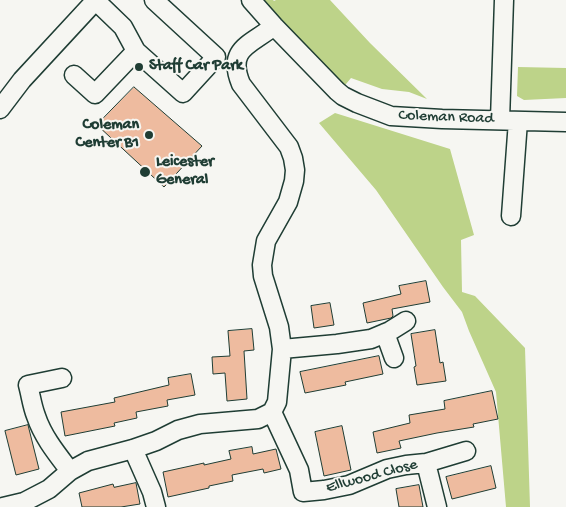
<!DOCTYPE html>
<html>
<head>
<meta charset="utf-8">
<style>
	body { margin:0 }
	canvas { display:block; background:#f6f6f2 }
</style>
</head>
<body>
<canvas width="566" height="507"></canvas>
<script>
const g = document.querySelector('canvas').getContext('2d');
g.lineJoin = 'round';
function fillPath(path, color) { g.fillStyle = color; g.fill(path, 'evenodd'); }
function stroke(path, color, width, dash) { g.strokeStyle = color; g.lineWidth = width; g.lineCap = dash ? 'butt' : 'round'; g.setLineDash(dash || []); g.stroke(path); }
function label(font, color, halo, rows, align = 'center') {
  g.font = font + ' "Gochi Hand",sans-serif'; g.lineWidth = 4; g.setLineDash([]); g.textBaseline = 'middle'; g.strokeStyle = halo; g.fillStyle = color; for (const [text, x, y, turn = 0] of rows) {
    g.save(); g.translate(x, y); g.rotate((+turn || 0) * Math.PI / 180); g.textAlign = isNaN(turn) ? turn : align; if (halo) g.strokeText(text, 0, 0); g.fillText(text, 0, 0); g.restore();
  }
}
fillPath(new Path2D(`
	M251 0H273L274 1 276 0H330L370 43 427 99 409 92 382 89 351 78 341 90Z
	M518 67 566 68V98L524 100 517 96Z
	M335 113 450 149 474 235 461 240 462 292 475 296 525 348 530 507H506L496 392 469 331 462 312 443 287 376 190 319 123Z`), '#bdd389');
const building = new Path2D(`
	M134 87 202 146 164 187 97 125Z
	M426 281 430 302 392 309 393 316 391 318 367 323 363 303 401 294 399 286Z
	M330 303 334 325 314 328 311 306Z
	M252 329 254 350 244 351 247 399 227 401 225 373 213 374 212 357 230 356 228 331Z
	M435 330 440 363 443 362 446 381 417 385 414 367 416 366 411 334Z
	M379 356 383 374 345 382 346 385 305 393 300 372Z
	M191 374 195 395 167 400 168 406 136 412 137 418 114 423 115 426 65 436 61 412 115 402 114 398 169 385 168 378Z
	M492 391 498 419 473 424 474 427 437 433 399 441 401 448 377 453 373 432 410 423 409 415 445 409 444 401Z
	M28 425 39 469 16 475 5 431Z
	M342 426 351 470 324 476 315 432Z
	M252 447 253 454 276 449 281 469 264 473 263 469 232 475 233 481 209 486V488L168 497 163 472 204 463V465L231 459 229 451Z
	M491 466 496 488 452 499 446 477Z
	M136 483 140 504 121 507H82L79 493 113 484 114 487Z
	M419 485 423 507H399L396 489Z`);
fillPath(building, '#eebb9f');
stroke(building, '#1f3d34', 1);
const minor = new Path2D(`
	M251 0 274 26 337 91 343 96 357 103 391 116 442 119 566 122
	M96 1 123 27 136 51
	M74 75 95 94 136 51 183 93 216 57 154 0
	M0 109 22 80 96 0
	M500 120 504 0
	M511 216 518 121
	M385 333 394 358
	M282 349 337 344 371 339 390 331 406 321
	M62 378 28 385C31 396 32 406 36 416 43 437 57 454 70 471
	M272 412 299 470 303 492 324 490 349 485 387 469 406 465 426 463 466 451
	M133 449 152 492 156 507
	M426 463 437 507
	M3 507 24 502 49 489 70 471 88 461 133 449 156 441 178 430 200 424 258 419 272 412 277 402 282 349 279 327 263 276 262 265 266 241 288 202 294 181 295 170 293 158 289 147 241 84C226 48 251 45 274 26`);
stroke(minor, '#1f3d34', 21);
stroke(minor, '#f6f6f2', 18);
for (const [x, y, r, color] of [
	[139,67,5,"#1f3d34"],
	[149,135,5,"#1f3d34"],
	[145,172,6,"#1f3d34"]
]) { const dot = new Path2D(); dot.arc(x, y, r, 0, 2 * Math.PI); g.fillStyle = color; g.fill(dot); stroke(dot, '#f6f6f2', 2); }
label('bold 16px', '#1f3d34', '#f6f6f2', [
	["Staff Car Park",149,67],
	["Coleman",139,126,"right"],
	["Center B1",139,144,"right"],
	["Leicester",156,163],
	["General",156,181]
], 'left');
label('16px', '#1f3d34', '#f6f6f2', [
	["Coleman Road",446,118,2],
	["Ellwood Close",372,477,-15]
]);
</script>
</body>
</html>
